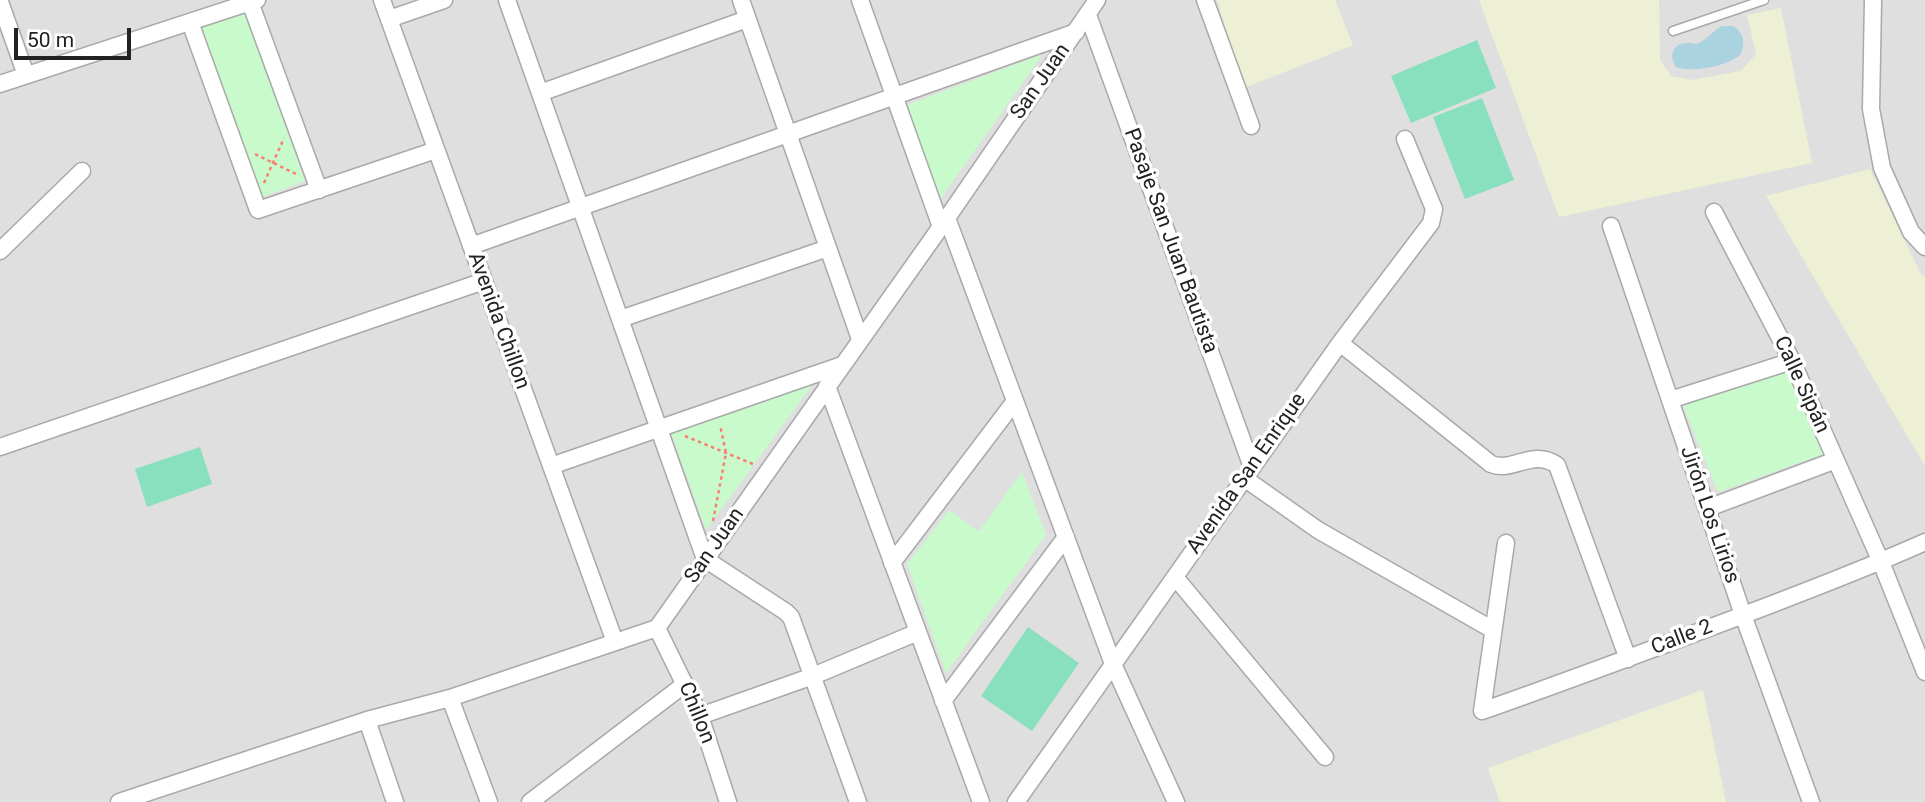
<!DOCTYPE html>
<html>
<head>
<meta charset="utf-8">
<style>
	body { margin:0 }
	#map { position:relative; width:1925px; height:802px; overflow:hidden; background:#f2efe9; font-family:Roboto,sans-serif }
	canvas { display:block }
	.scale { position:absolute; left:14px; top:28px; width:117px; height:32px; box-sizing:border-box; border:4px solid #222; border-top:0; padding-left:9px; font-size:21px; line-height:24px; white-space:nowrap; color:#222; -webkit-text-stroke:5px #fff; paint-order:stroke }
</style>
</head>
<body>
<div id="map">
<canvas width="1925" height="802"></canvas>
<div class="scale">50 m</div>
</div>
<script>
const g = document.querySelector('canvas').getContext('2d');
g.lineJoin = 'round';
function fillPath(path, color) { g.fillStyle = color; g.fill(path, 'evenodd'); }
function stroke(path, color, width, dash) { g.strokeStyle = color; g.lineWidth = width; g.lineCap = dash ? 'butt' : 'round'; g.setLineDash(dash || []); g.stroke(path); }
function label(font, color, halo, rows, align = 'center') {
  g.font = font + ' Roboto,sans-serif'; g.lineWidth = 7; g.setLineDash([]); g.textBaseline = 'middle'; g.strokeStyle = halo; g.fillStyle = color; for (const [text, x, y, turn = 0] of rows) {
    g.save(); g.translate(x, y); g.rotate((+turn || 0) * Math.PI / 180); g.textAlign = isNaN(turn) ? turn : align; if (halo) g.strokeText(text, 0, 0); g.fillText(text, 0, 0); g.restore();
  }
}
fillPath(new Path2D(`
	M0 0H1925V802H0Z`), '#e0dfdf');
fillPath(new Path2D(`
	M1217 0H1335L1353 45 1244 88Z
	M1479 0H1659L1660 60 1671 76 1692 80 1741 71 1756 54 1747 15 1781 8 1812 163 1559 217Z
	M1870 169 1921 274 1925 277V466L1766 196Z
	M1703 690 1726 802H1500L1488 768Z`), '#eef0d5');
fillPath(new Path2D(`
	M244 11 305 181 260 198 198 28Z
	M1043 54 939 201 907 105Z
	M1791 369 1824 454 1718 492 1682 403Z
	M813 384 706 530 671 433Z
	M1022 472 1046 535 946 673 907 564 949 510 979 531Z`), '#c8facc');
fillPath(new Path2D(`
	M1477 40 1496 88 1411 123 1391 76Z
	M1482 98 1514 180 1465 199 1433 117Z
	M200 447 212 484 147 507 135 469Z
	M1028 627 1079 663 1032 731 981 696Z`), '#88e0be');
fillPath(new Path2D(`
	M1722 26H1733C1744 32 1746 45 1740 55 1727 66 1693 73 1676 67 1668 55 1673 43 1688 43 1697 42 1690 46 1699 43 1705 41 1714 30 1722 26Z`), '#aad3df');
const service = new Path2D(`
	M1673 31 1764 0`);
const minor = new Path2D(`
	M382 0 615 642
	M507 0 705 559 786 612 791 617 858 802
	M741 0 860 339
	M860 0 941 227
	M1205 0 1251 126
	M1873 0 1871 109 1882 168 1911 232 1925 247
	M0 2 26 75
	M250 2 319 190
	M1088 15 1252 467
	M389 19 444 0
	M190 22 258 210 436 150
	M0 84 257 0
	M540 93 747 19
	M1714 212 1792 361 1881 562 1925 672
	M947 218 1113 664 1176 802
	M1611 226 1743 615 1811 802
	M471 246 1076 32
	M0 251 82 171
	M620 319 828 248
	M1340 343 1491 464C1513 473 1532 448 1557 465L1628 659
	M827 386 981 802
	M1670 400 1792 361
	M0 447 484 281
	M551 466 842 365
	M1244 478 1318 530 1493 630
	M1708 508 1836 460
	M1506 543 1482 711C1576 678 1669 643 1762 608 1817 587 1872 566 1925 542
	M892 563 1015 401
	M1175 577 1325 757
	M657 628 700 716 728 802
	M450 698 489 802
	M943 701 1066 537
	M700 716 813 676 918 632
	M367 720 395 802
	M119 802 367 720 450 698 657 628 947 218 1097 0
	M530 802 685 684
	M1016 802 1340 343 1431 223 1434 209 1405 139`);
stroke(service, '#a9a9a9', 11);
stroke(minor, '#a9a9a9', 19);
stroke(new Path2D(`
	M255 154 296 174
	M264 183 284 138
	M685 436 753 464
	M713 521 726 453 720 425`), '#fa8072', 2.5, [3.5, 3.5]);
stroke(service, '#fff', 8);
stroke(minor, '#fff', 16);
label('21px', '#222', '#fff', [
	["San Juan",1041,82,-55],
	["Pasaje San Juan Bautista",1170,241,70],
	["Avenida Chillon",498,321,70],
	["Calle Sipán",1801,385,65],
	["Avenida San Enrique",1247,474,-55],
	["Jirón Los Lirios",1709,515,71],
	["San Juan",715,546,-55],
	["Calle 2",1682,638,-21],
	["Chillon",696,713,68]
]);
</script>
</body>
</html>
